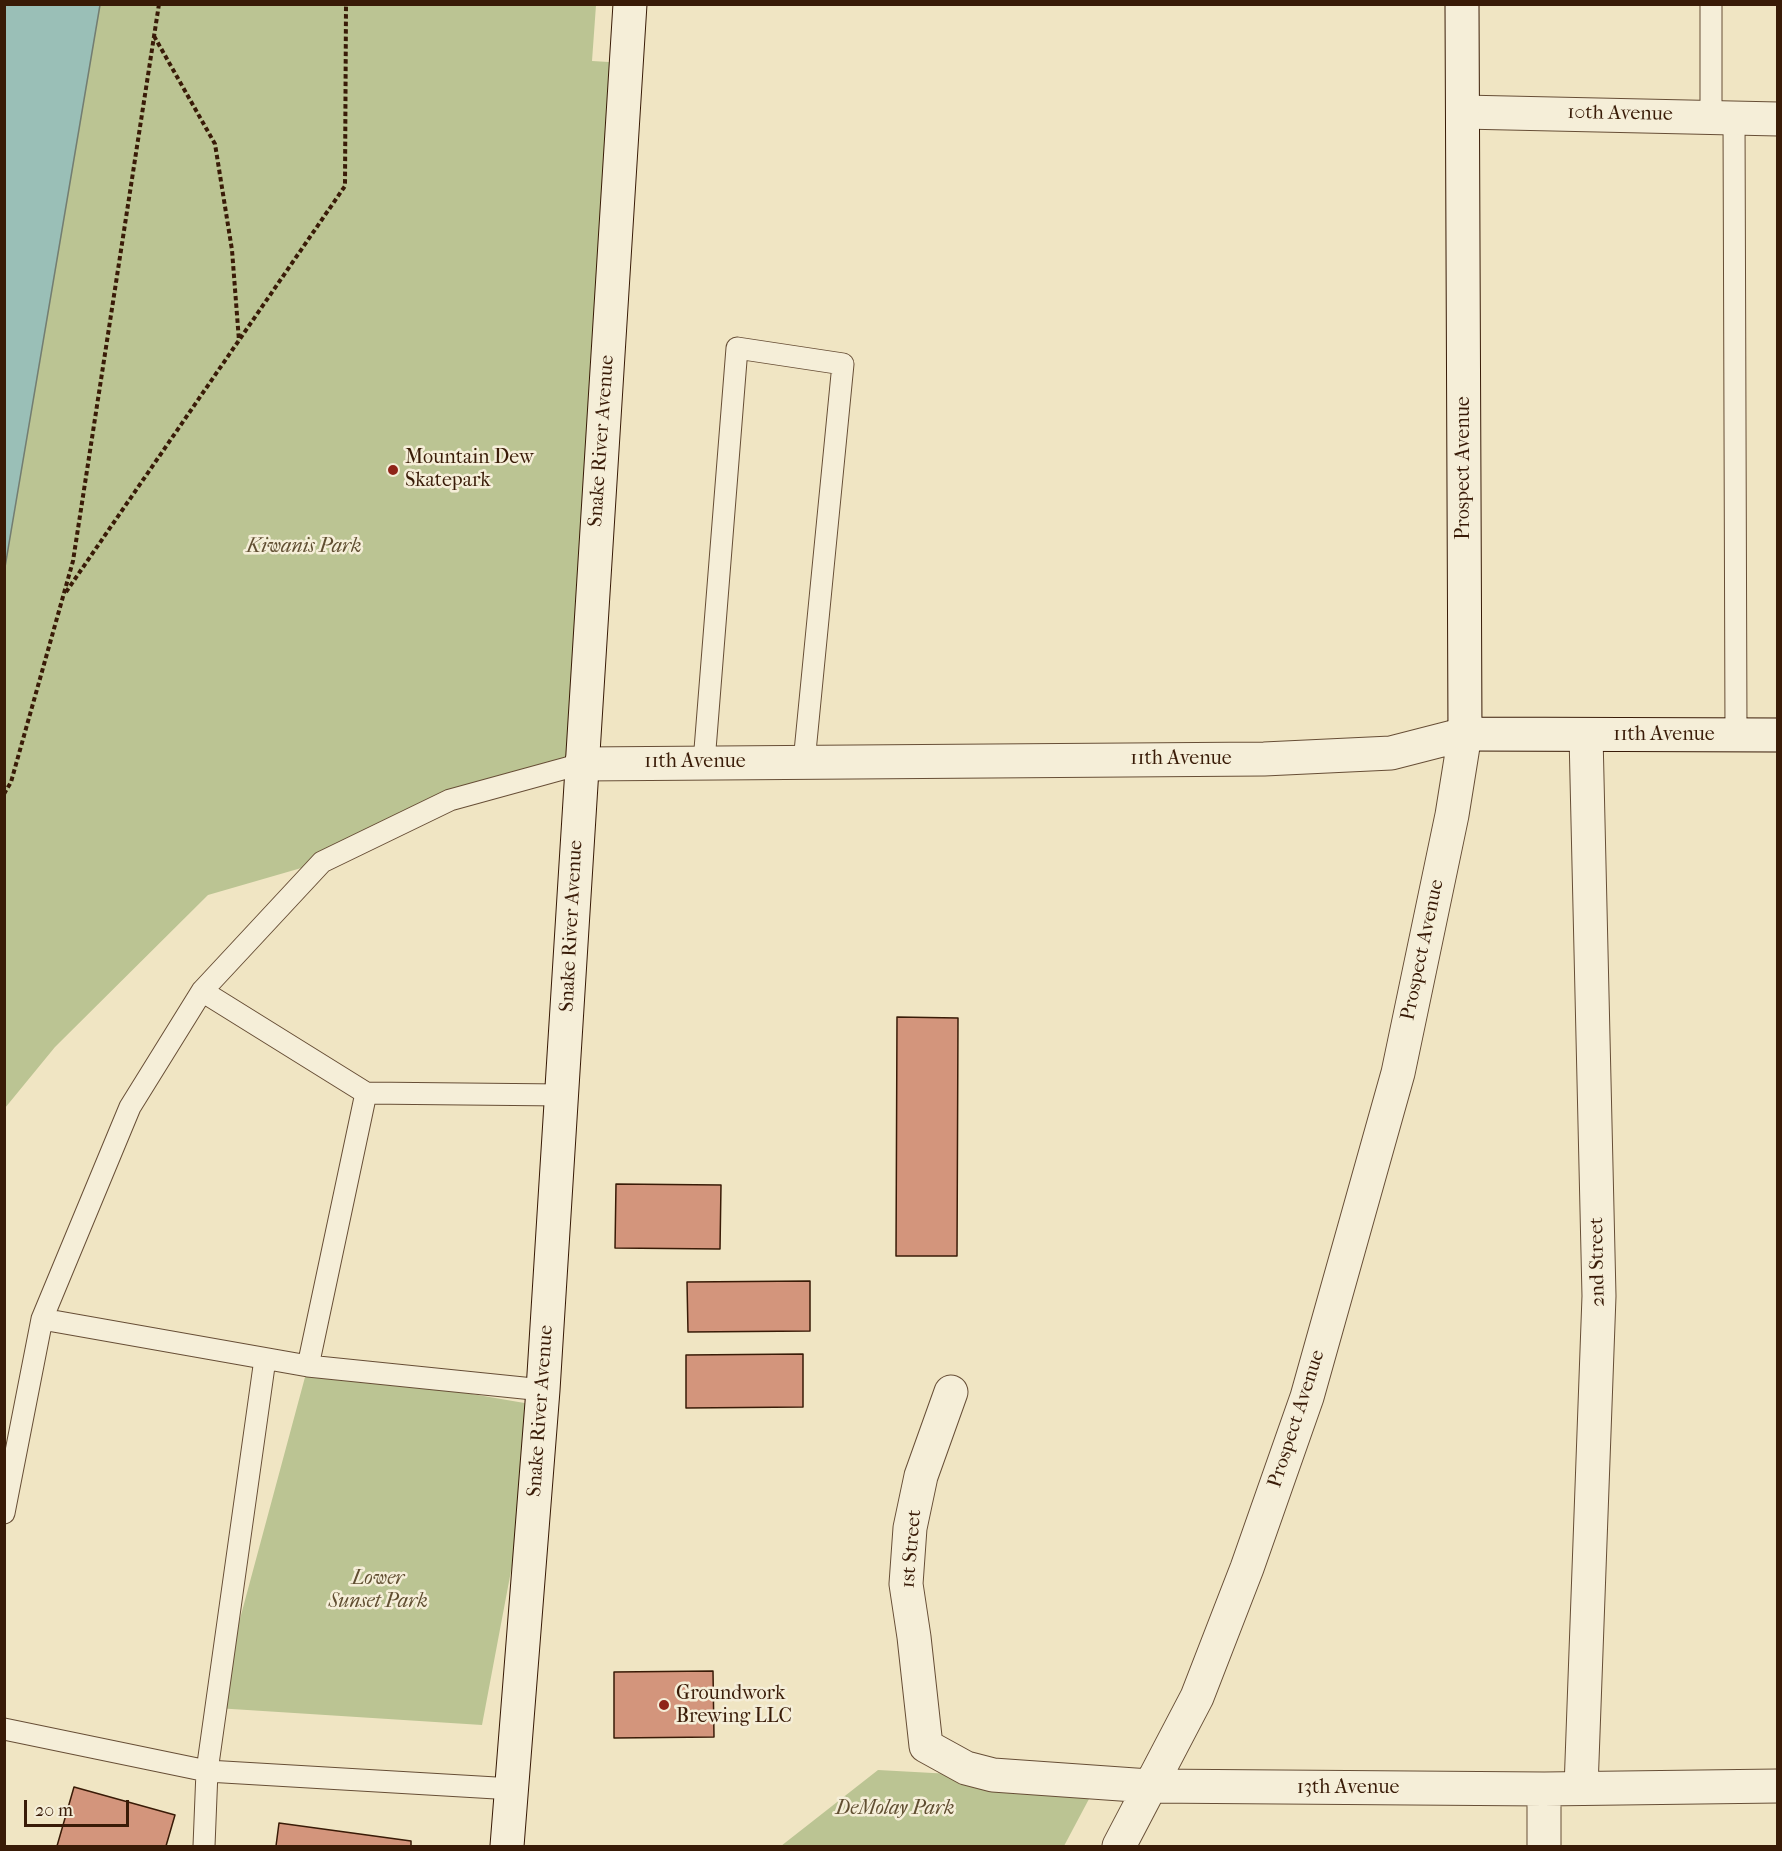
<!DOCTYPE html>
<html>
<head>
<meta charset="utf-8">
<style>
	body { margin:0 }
	#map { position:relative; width:1782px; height:1851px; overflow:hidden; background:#f0e5c3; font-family:"IM FELL French Canon",serif }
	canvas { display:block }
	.frame { position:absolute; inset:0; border:6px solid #391b07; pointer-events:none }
	.scale { position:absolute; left:24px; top:1800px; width:105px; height:27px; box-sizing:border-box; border:3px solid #391b07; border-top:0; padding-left:8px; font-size:18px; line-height:21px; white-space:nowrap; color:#391b07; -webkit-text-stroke:4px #f5eed8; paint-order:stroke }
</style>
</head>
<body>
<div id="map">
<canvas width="1782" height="1851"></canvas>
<div class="frame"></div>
<div class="scale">20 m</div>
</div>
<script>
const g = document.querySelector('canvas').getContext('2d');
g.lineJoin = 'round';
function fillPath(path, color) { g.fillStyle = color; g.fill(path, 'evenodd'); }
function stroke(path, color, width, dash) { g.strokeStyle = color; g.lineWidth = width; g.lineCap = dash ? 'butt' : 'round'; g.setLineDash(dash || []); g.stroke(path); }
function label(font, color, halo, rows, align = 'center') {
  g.font = font + ' "IM FELL French Canon",serif'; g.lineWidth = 5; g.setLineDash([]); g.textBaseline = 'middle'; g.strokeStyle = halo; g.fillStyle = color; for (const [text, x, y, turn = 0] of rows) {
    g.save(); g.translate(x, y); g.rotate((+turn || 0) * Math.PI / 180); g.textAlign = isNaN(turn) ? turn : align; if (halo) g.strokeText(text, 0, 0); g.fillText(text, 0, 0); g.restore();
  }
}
fillPath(new Path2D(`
	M100 5H596L592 61 626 63 581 764 450 800 322 862 208 895 55 1047 5 1108V567Z
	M308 1366 542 1406 482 1725 216 1708Z
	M878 1770 1098 1782 1064 1846H781Z`), '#bbc493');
const water = new Path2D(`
	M5 4 100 5 5 567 4 5Z`);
fillPath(water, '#9abfb7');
stroke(water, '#737d71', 1.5);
const building = new Path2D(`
	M897 1017 958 1018 957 1256H896Z
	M616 1184 721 1185 720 1249 615 1248Z
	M810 1281V1331L688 1332 687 1282Z
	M803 1354V1407L686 1408V1355Z
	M713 1671 714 1737 614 1738V1672Z
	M74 1787 175 1815 166 1846H57Z
	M279 1823 411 1841V1846H276Z`);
fillPath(building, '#d3957c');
stroke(building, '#391b07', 1.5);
const lane = new Path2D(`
	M1711 116V4
	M1734 117 1736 735
	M704 762 737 348 843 364 804 762
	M366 1093 562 1095
	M42 1319 308 1366 543 1390
	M308 1366 366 1093 202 991 322 862 450 800 581 764
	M4 1513 42 1319 130 1107 202 991
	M4 1729 207 1771 513 1789
	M204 1846 207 1771 265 1359`);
const street = new Path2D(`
	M1463 112 1778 119
	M581 764 1264 759 1391 753 1465 734 1452 815 1398 1073 1307 1397 1247 1568 1197 1697 1119 1846
	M951 1392 921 1476 910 1528 906 1584 914 1637 926 1746 966 1768 993 1775 1149 1786 1544 1789 1778 1786
	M1581 1788 1599 1296 1586 735
	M1544 1789V1846`);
const secondary = new Path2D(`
	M1462 4 1465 734 1778 735
	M507 1846 543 1390 630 4`);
stroke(lane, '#674e36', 23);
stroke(street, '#674e36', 35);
stroke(secondary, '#391b07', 35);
stroke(new Path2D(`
	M154 36 215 144 232 250 239 341
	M66 592 345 186 346 4
	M4 794 11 782 73 561 159 4`), '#391b07', 4, [4.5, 3]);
stroke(lane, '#f5eed8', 21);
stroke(street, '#f5eed8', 33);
stroke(secondary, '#f5eed8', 33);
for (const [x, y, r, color] of [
	[393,470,6,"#8f2418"],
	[664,1705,6,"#8f2418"]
]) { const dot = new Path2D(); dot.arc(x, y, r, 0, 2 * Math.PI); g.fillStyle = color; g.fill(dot); stroke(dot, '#f5eed8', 2); }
label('20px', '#391b07', '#f5eed8', [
	["10th Avenue",1620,114,1],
	["Snake River Avenue",602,441,-86],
	["Prospect Avenue",1464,468,-90],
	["11th Avenue",1664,735],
	["11th Avenue",1181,759],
	["11th Avenue",695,762],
	["Snake River Avenue",572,926,-87],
	["Prospect Avenue",1423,950,-78],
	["2nd Street",1598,1262,-91],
	["Snake River Avenue",541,1411,-86],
	["Prospect Avenue",1297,1419,-72],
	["1st Street",912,1549,-85],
	["13th Avenue",1348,1788]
]);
label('20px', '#391b07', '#f5eed8', [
	["Mountain Dew",405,458],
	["Skatepark",405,481],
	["Groundwork",676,1694],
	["Brewing LLC",676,1717]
], 'left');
label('italic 20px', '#604e31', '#f5eed8', [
	["Kiwanis Park",304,547],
	["Lower",378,1579],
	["Sunset Park",378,1602],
	["DeMolay Park",895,1809]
]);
</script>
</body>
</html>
